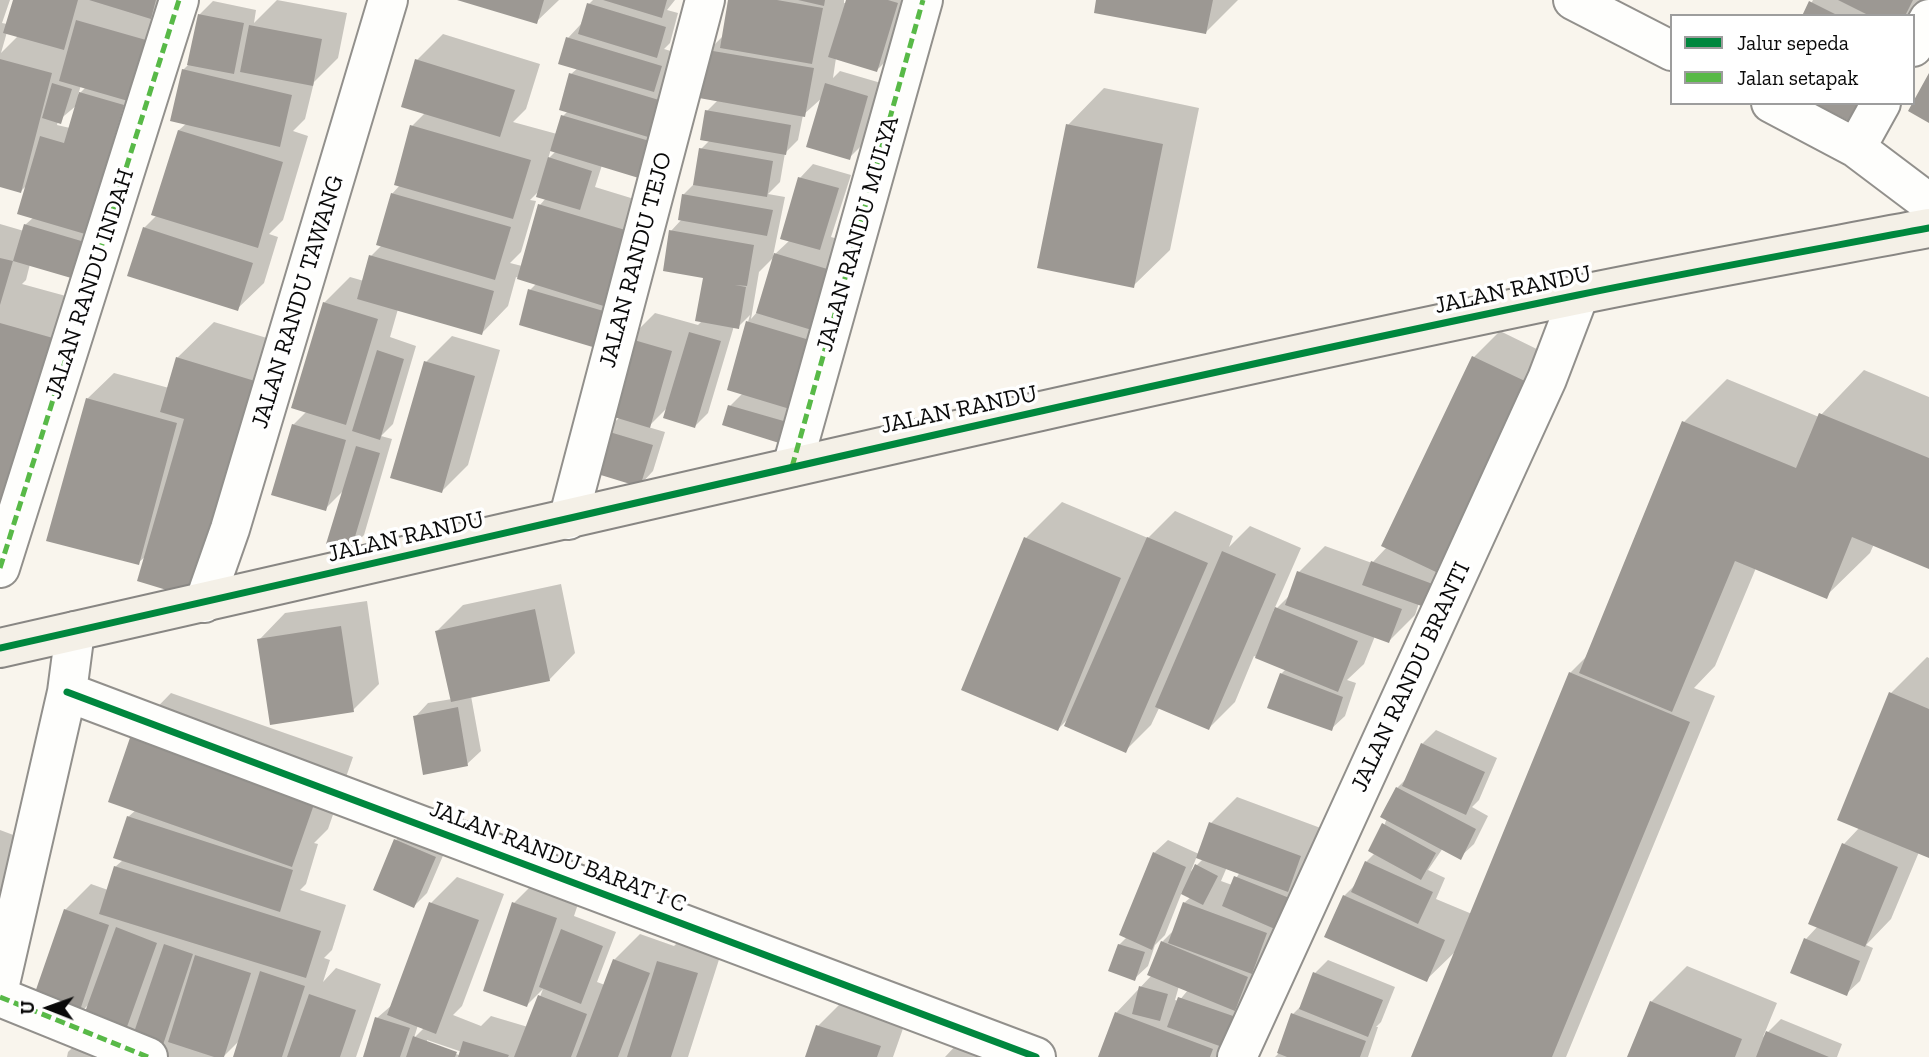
<!DOCTYPE html>
<html>
<head>
<meta charset="utf-8">
<style>
	body { margin:0 }
	#map { position:relative; width:1929px; height:1057px; overflow:hidden; background:#f9f5ed; font-family:"Zilla Slab",serif }
	canvas { display:block }
	.legend { position:absolute; left:1670px; top:14px; width:245px; height:91px; box-sizing:border-box; background:#fff; border:2px solid #9d9d9d; margin:0; padding:9px 12px; list-style:none; font-size:21px; color:#0a0a0a }
	.legend li { display:flex; align-items:center; gap:14px; height:35px }
	.legend b { width:35px; border:2px solid #9d9d9d }
	.north { position:absolute; left:14px; top:973px; width:70px; height:70px; -webkit-text-stroke:5px #fff; paint-order:stroke; rotate:271deg; font-size:19px; font-weight:700; line-height:28px; text-align:center; color:#0a0a0a }
	.north::after { content:''; display:block; margin:auto; width:24px; height:32px; background:#0a0a0a; clip-path:polygon(50% 0,100% 100%,50% 72%,0 100%) }
</style>
</head>
<body>
<div id="map">
<canvas width="1929" height="1057"></canvas>
<ul class="legend">
<li><b style="height:9px;background:#00873e"></b>Jalur sepeda</li>
<li><b style="height:9px;background:#58b947"></b>Jalan setapak</li>
</ul>
<div class="north">U</div>
</div>
<script>
const g = document.querySelector('canvas').getContext('2d');
g.lineJoin = 'round';
function fillPath(path, color) { g.fillStyle = color; g.fill(path, 'evenodd'); }
function stroke(path, color, width, dash) { g.strokeStyle = color; g.lineWidth = width; g.lineCap = dash ? 'butt' : 'round'; g.setLineDash(dash || []); g.stroke(path); }
function label(font, color, halo, rows, align = 'center') {
  g.font = font + ' "Zilla Slab",serif'; g.lineWidth = 7; g.setLineDash([]); g.textBaseline = 'middle'; g.strokeStyle = halo; g.fillStyle = color; for (const [text, x, y, turn = 0] of rows) {
    g.save(); g.translate(x, y); g.rotate((+turn || 0) * Math.PI / 180); g.textAlign = isNaN(turn) ? turn : align; if (halo) g.strokeText(text, 0, 0); g.fillText(text, 0, 0); g.restore();
  }
}
fillPath(new Path2D(`
	M0 0H10L2 23 7 24 14 0H167L90 265 30 264 26 280 22 284 95 304 0 550V224L24 231 25 225 34 217 28 184 21 191 0 185ZM7 32 19 35 1 53ZM81 85 86 87 78 95ZM77 105 70 128 57 125 58 121Z
	M277 0 347 13 338 58 314 82 305 119 293 131 308 136 283 220 269 234 278 237 264 283 237 309 144 228 157 215 179 130 187 123 183 70 189 64 199 15 213 1 256 10 254 23Z
	M461 0H559L536 22Z
	M593 0H675L667 10 678 13 670 43 664 49 674 52 668 150 602 165 595 187 657 206 609 332 530 290 536 284 516 277 508 306 482 333 398 309 390 337 416 346 393 424 381 436 392 439 364 535 350 549 344 490 325 509 293 425 307 411 324 303 350 277 364 281 371 256 382 245 392 194 400 185 412 126 425 113 417 60 443 34 540 64 526 109 513 122 557 134 563 116 568 111 571 74 578 68 568 38 581 24 589 4ZM551 149 556 151 548 159ZM540 190 546 198 540 205 522 266 510 263 521 252 536 201 530 200Z
	M729 0H844V3H846L847 0H916L903 44 877 70 836 58 833 78 840 71 881 83 863 144 849 158 823 97 803 115 798 140 785 153 780 182 768 194 785 197 773 256 790 240 800 178 813 164 851 175 831 237 859 245 808 432 730 406 743 393 729 389 750 315 738 327 734 326 708 413 695 426 668 407 648 427 665 432 653 471 640 485 605 431 620 417 629 339 655 313 698 325 703 320 707 277 671 231 682 219 683 195 695 183 701 149 710 140 707 111 718 100 709 50 723 36ZM775 256 758 311 751 319 759 272Z
	M1098 0H1238L1206 32Z
	M1813 0H1925L1910 16H1804Z
	M1104 88 1199 108 1170 250 1133 286 1068 125Z
	M214 322 290 345 147 555 138 563 87 399 114 373 169 388 177 358Z
	M1500 331 1551 356 1462 544 1438 568 1451 573 1419 603 1415 615 1389 641 1375 636 1364 664 1347 680 1356 683 1345 716 1331 729 1281 674 1286 669 1254 656 1235 702 1209 728 1160 706 1151 725 1125 751 1070 717 1058 729 1026 538 1062 502 1148 538 1175 511 1233 536 1229 547 1250 526 1301 548 1273 612 1290 595 1299 572 1325 546 1372 563 1387 547 1474 357Z
	M452 336 500 350 468 465 442 491 426 362Z
	M1864 370 1929 397V567L1874 544 1870 553 1826 596 1756 568 1715 666 1694 688 1715 696 1566 1057H1413L1457 950 1426 980 1344 896 1357 883 1366 862 1375 853 1397 788 1408 777 1422 744 1436 730 1497 758 1479 800 1472 807 1488 816 1474 844 1460 857 1443 848 1428 870 1445 878 1436 899 1472 914 1570 673 1588 655 1684 422 1727 379 1819 417Z
	M561 584 575 653 549 680 471 696 481 751 467 764 415 717 428 703 452 699 437 631 463 605Z
	M367 601 379 684 353 710 259 640 285 613Z
	M1927 657 1929 658V856L1919 852 1891 919 1866 945 1873 948 1860 981 1846 994 1806 939 1818 926 1844 844 1860 827 1891 693Z
	M171 693 353 757 328 829 314 843 318 844 306 884 300 890 346 905 332 950 324 958 330 960 323 982 336 968 381 984 356 1057H235L240 1040 223 1057H67L68 1052 94 1026 90 1003 76 1017 65 910 91 884 108 890 115 867 123 860 128 817 136 810 135 730Z
	M1237 797 1326 830 1314 864 1295 882 1309 888 1225 1057H1100L1116 1013 1152 975 1162 942 1175 929 1184 903 1191 897 1182 892 1163 940 1165 935 1155 945 1148 966 1134 979 1119 945 1127 937 1154 853 1168 840 1199 854 1211 823ZM1197 856 1203 859 1191 871ZM1227 867 1240 872 1232 885 1221 881ZM1179 986 1188 990 1179 1001 1175 1000Z
	M409 827 448 844 427 893 414 906 396 840Z
	M0 830 24 839 0 898Z
	M457 877 504 894 462 1006 453 1015 481 1026 491 1016 528 1027 543 989 527 1005 514 903 540 877 582 892 574 916 616 932 597 982 605 985 614 960 640 934 674 946 685 935 723 947 688 1057H365L377 1018 392 1005 431 903ZM418 1025 424 1028 414 1038ZM427 1040 465 1053 464 1057 427 1043Z
	M1328 960 1395 987 1381 1022 1376 1027H1378L1368 1057H1275L1278 1054 1293 1014 1303 1004 1315 973Z
	M1687 966 1777 1003 1763 1037 1781 1019 1842 1044 1837 1057H1628L1651 1002Z
	M844 1000 906 1020 893 1057H807L818 1026Z
	M972 1028 1032 1057H945Z`), '#0003');
fillPath(new Path2D(`
	M13 0H78L64 50 3 33Z
	M89 0H156L151 19Z
	M457 0H544L537 24Z
	M603 0H667L662 18Z
	M728 0H777L823 8 812 64 720 48Z
	M798 0H825L824 6Z
	M846 0H888L898 3 877 72 828 57Z
	M1096 0H1213L1206 34 1094 13Z
	M1838 0H1913L1905 16H1870Z
	M1809 1 1839 16H1802Z
	M587 3 666 27 657 58 578 34Z
	M198 14 244 23 234 74 187 65Z
	M76 20 146 40 128 101 59 81Z
	M249 25 322 39 313 86 240 72Z
	M566 37 662 66 654 92 558 64Z
	M707 50 814 68 805 117 699 98Z
	M0 59 52 73 21 193 0 187Z
	M415 59 515 90 500 137 401 107Z
	M182 69 292 95 280 147 170 121Z
	M569 73 659 100 648 137 559 110Z
	M1929 73V123L1908 111Z
	M52 83 72 89 61 124 42 118Z
	M825 83 868 96 850 160 806 147Z
	M79 92 124 105 85 234 17 214 40 136 64 143Z
	M1813 103H1864L1855 124Z
	M705 110 791 125 786 155 700 140Z
	M561 115 653 142 642 179 550 151Z
	M1066 124 1163 144 1134 288 1037 268Z
	M410 125 531 160 513 219 394 185Z
	M178 130 283 162 258 248 151 215Z
	M699 148 773 161 767 197 693 185Z
	M548 157 592 171 580 210 536 197Z
	M798 177 839 188 820 250 780 239Z
	M391 193 511 227 495 280 376 245Z
	M682 194 773 210 767 236 678 220Z
	M538 204 632 232 610 308 517 279Z
	M24 224 88 243 78 280 13 261 0 305V258L13 261Z
	M143 227 253 263 238 311 127 276Z
	M669 230 754 245 747 286 735 285 746 287 739 329 695 321 703 278 663 271Z
	M774 253 834 271 815 331 756 313Z
	M369 255 494 291 482 335 357 299Z
	M528 289 607 312 596 348 519 325Z
	M323 302 378 319 346 425 291 408Z
	M746 321 823 344 803 413 727 390Z
	M0 323 60 340 0 548Z
	M689 332 721 341 695 428 663 418Z
	M627 338 672 351 650 428 604 414Z
	M377 350 404 359 380 440 352 431Z
	M1472 356 1527 382 1436 572 1381 546Z
	M176 357 255 381 193 598 137 581 184 419 160 412Z
	M424 361 475 376 442 493 390 478Z
	M86 398 177 423 139 565 46 541Z
	M728 405 801 426 795 448 722 425Z
	M1819 413 1929 458V569L1852 537 1827 599 1735 561 1672 712 1579 673 1682 421 1796 468Z
	M292 424 346 440 326 511 271 495Z
	M603 430 653 445 640 487 591 472Z
	M356 446 380 453 351 550 326 544Z
	M1024 537 1121 578 1058 731 961 690Z
	M1147 537 1208 563 1126 753 1064 726Z
	M1222 551 1276 574 1209 730 1155 707Z
	M1371 561 1438 586 1430 609 1362 585Z
	M1297 571 1402 609 1389 643 1285 605Z
	M1275 607 1358 641 1338 692 1255 658Z
	M535 609 550 681 451 702 435 631Z
	M341 626 354 712 270 725 257 639Z
	M1569 672 1690 722 1552 1057H1411Z
	M1280 673 1343 697 1332 731 1267 708Z
	M1889 692 1929 709V858L1837 820Z
	M458 707 468 766 423 775 413 716Z
	M133 729 318 793 292 867 108 802Z
	M1421 743 1485 772 1466 815 1402 786Z
	M1396 787 1476 829 1461 860 1380 817Z
	M127 816 293 870 280 912 113 858Z
	M1209 822 1301 856 1288 892 1196 858Z
	M1382 823 1436 853 1421 880 1368 851Z
	M394 839 436 857 414 908 373 890Z
	M1842 843 1898 867 1865 947 1808 924Z
	M1153 852 1186 867 1152 950 1119 935Z
	M1365 861 1433 892 1418 924 1351 892Z
	M1195 864 1218 876 1203 905 1181 894Z
	M114 866 321 931 306 978 99 914Z
	M1234 876 1297 901 1284 933 1222 906Z
	M1343 895 1445 940 1427 982 1324 937Z
	M429 902 479 920 436 1034 387 1015Z
	M512 902 557 918 527 1007 483 991Z
	M1183 902 1267 933 1252 974 1168 943Z
	M64 909 109 925 77 1019 31 1004Z
	M116 927 157 943 123 1038 81 1023Z
	M561 929 603 946 581 1004 539 987Z
	M1804 938 1860 961 1847 996 1790 973Z
	M1161 941 1248 977 1235 1011 1147 975Z
	M164 944 193 954 160 1054 130 1044Z
	M1118 944 1145 952 1135 981 1108 971Z
	M195 955 251 973 224 1057H214L168 1042Z
	M613 959 650 973 618 1057H576Z
	M657 961 698 973 671 1057H627Z
	M260 971 305 986 282 1057H233Z
	M1313 972 1383 1000 1368 1037 1299 1009Z
	M1139 986 1168 994 1160 1021 1132 1014Z
	M309 994 356 1010 340 1057H287Z
	M538 995 587 1014 571 1057H514Z
	M1178 997 1236 1017 1225 1048 1167 1027Z
	M1650 1001 1742 1039 1735 1057H1627Z
	M1115 1012 1213 1049 1210 1057H1098Z
	M1291 1013 1366 1041 1360 1057H1287L1277 1053Z
	M375 1017 410 1028 400 1057H363Z
	M816 1025 881 1046 877 1057H805Z
	M1766 1031 1829 1057H1756Z
	M413 1036 457 1052 455 1057H406Z
	M463 1041 509 1055 508 1057H458Z`), '#9c9893');
const street = new Path2D(`
	M1573 0 1672 51
	M1913 47 1929 19
	M1771 103 1856 148 1929 203
	M1856 148 1881 103
	M792 467 923 0
	M568 520 705 0
	M0 568 179 0
	M204 603 230 529 388 0
	M67 692 1036 1057
	M0 984 67 692 75 631
	M0 997 148 1057
	M1237 1057 1547 379 1579 295`);
const secondary = new Path2D(`
	M0 648C526 530 1050 404 1578 295 1695 271 1812 250 1929 228`);
stroke(street, '#92908c', 42);
stroke(secondary, '#888683', 42);
stroke(street, '#fefefc', 38);
stroke(secondary, '#f4f0e7', 38);
stroke(new Path2D(`
	M792 467 923 0
	M0 568 179 0
	M0 997 148 1057`), '#58b947', 5, [10, 5]);
stroke(new Path2D(`
	M0 648C526 530 1050 404 1578 295 1695 271 1812 250 1929 228
	M67 692 1036 1057`), '#00873e', 7);
label('24px', '#0a0a0a', '#fff', [
	["JALAN RANDU MULYA",858,234,-74],
	["JALAN RANDU TEJO",636,260,-75],
	["JALAN RANDU INDAH",90,284,-72],
	["JALAN RANDU",1513,290,-12],
	["JALAN RANDU TAWANG",298,302,-73],
	["JALAN RANDU",959,410,-12],
	["JALAN RANDU",406,537,-13],
	["JALAN RANDU BRANTI",1411,677,-65],
	["JALAN RANDU BARAT I C",558,857,21]
]);
</script>
</body>
</html>
